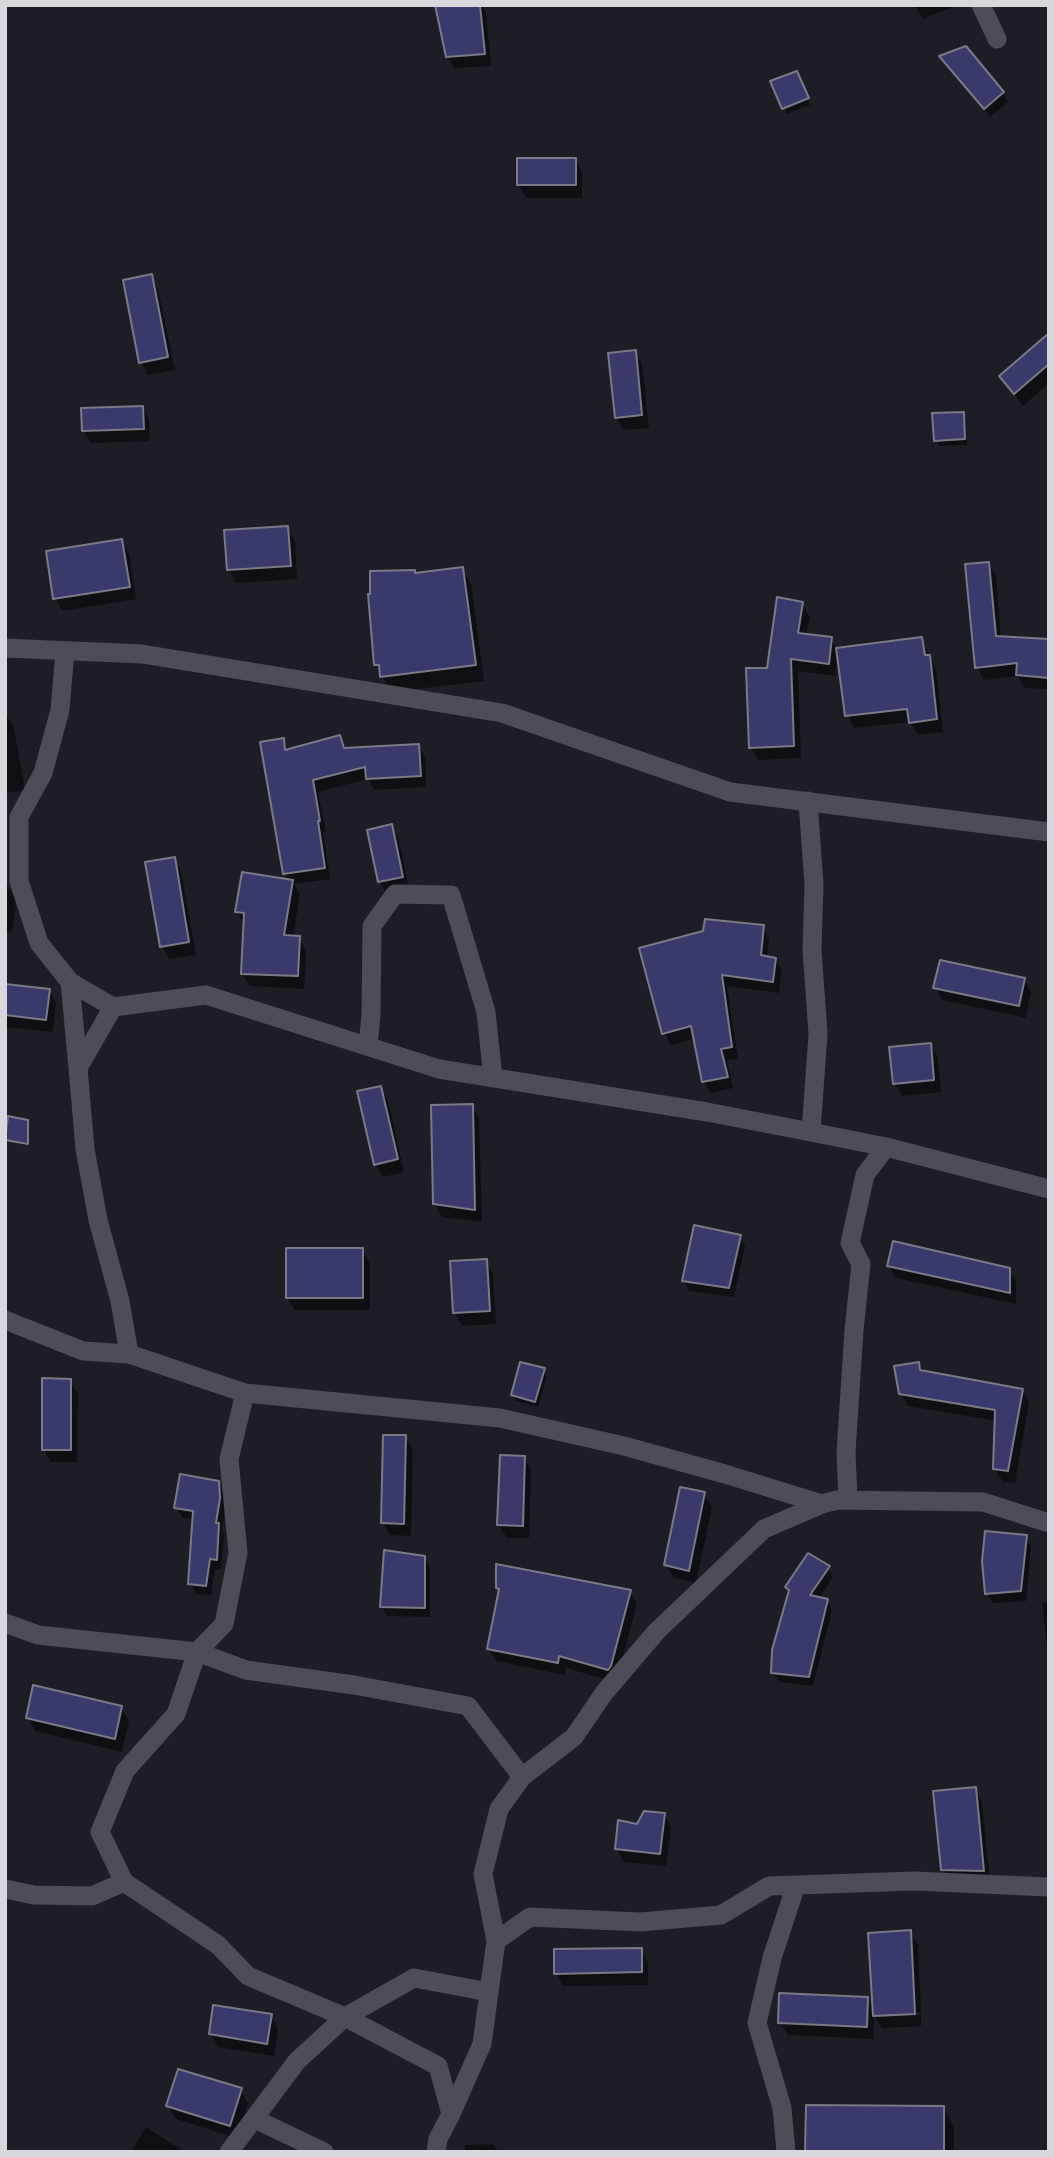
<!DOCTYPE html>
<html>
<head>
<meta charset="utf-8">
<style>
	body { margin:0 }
	#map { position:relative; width:1054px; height:2157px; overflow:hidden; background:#1c1d25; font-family:"Nunito Sans",sans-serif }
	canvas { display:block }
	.frame { position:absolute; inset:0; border:7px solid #d7d7dd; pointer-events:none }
</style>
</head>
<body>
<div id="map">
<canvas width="1054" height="2157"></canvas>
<div class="frame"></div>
</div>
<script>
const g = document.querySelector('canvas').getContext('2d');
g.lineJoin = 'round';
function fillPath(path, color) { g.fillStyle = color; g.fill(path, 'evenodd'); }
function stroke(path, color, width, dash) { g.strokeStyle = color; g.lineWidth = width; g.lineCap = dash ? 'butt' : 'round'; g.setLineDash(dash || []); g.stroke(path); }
fillPath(new Path2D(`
	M443 5H481L486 12 491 66 454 68 447 56Z
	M915 5H958L923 19Z
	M941 57 1003 93 1008 102 990 117Z
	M799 79 810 105 787 114 784 108Z
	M575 159 582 172V198H526L519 185Z
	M151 276 158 289 175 370 148 375 141 362Z
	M635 352 642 364 649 428 624 430 616 417Z
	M1049 352V383L1023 406 1001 377Z
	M142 407 149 420 150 441 91 443 84 431Z
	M963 413 966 419 967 445 939 446 936 440Z
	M287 528 295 541 297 579 236 583 229 570Z
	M122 541 129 554 136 599 62 611 55 598Z
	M988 564 996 576 1001 638 1049 641V689L1025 688 1018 676 984 680 977 667Z
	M462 569 471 584 484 681 391 692 376 665 415 575Z
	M802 604 810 617 806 636 831 639 837 650 922 639 936 670 943 732 918 735 910 722 855 728 847 715 838 656 835 676 798 671 801 758 758 760 750 747 769 669Z
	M7 716 14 728 25 790 5 793V717Z
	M340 737 346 748 418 746 425 757 426 787 374 790 368 779 318 792 326 832H323L330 879 294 884 300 894 293 937 299 938 306 951 304 989 250 986 242 974 245 925 237 912 289 881 284 873 283 740 289 751Z
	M391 826 399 839 409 890 387 894 380 882 369 831Z
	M174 859 181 871 196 955 169 959 162 946Z
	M5 882 13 895 16 906 12 932 5 931Z
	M762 926 769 938 767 958 775 959 782 971 779 993 727 986 738 1059 727 1060 733 1088 710 1093 704 1081 695 1038 671 1045 664 1033Z
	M1024 980 1031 992 1026 1018 943 1000 935 987Z
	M5 986 49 990 56 1003 53 1032 5 1027Z
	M930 1045 938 1058 941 1092 902 1096 895 1083Z
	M380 1088 388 1101 404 1172 383 1177 375 1164Z
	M472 1106 479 1119 482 1222 442 1217 435 1204Z
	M739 1236 745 1246 734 1297 689 1291 684 1281Z
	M362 1250 370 1263V1310H295L287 1298Z
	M486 1261 493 1274 496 1324 462 1326 455 1313 452 1263Z
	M889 1266 1008 1269 1016 1281V1304L896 1278Z
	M918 1363 924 1373 1022 1390 1029 1403 1015 1483 1003 1482 995 1469 997 1421 908 1406 900 1393Z
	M543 1370 547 1376 538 1407 516 1401 513 1395Z
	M70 1381 78 1394 77 1462H51L43 1449Z
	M405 1437 413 1450 411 1536 390 1535 383 1523Z
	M524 1458 531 1470 529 1538H507L499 1525Z
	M218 1482 224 1493 225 1509 222 1531 224 1535 221 1569H215L211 1595 196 1594 190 1583 194 1519 182 1517 176 1507Z
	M704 1494 712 1507 696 1583 674 1578 666 1565Z
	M1025 1536 1031 1547 1026 1601 993 1603 987 1593Z
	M424 1557 430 1567V1617L387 1616 382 1606Z
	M828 1568 833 1577 819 1599 826 1601 832 1610 813 1686 779 1682 773 1672 790 1593 787 1587Z
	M497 1588 630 1592 637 1604 617 1680 615 1682 566 1668 565 1675 496 1661 489 1649 500 1592Z
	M1049 1602V1663L1042 1603Z
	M121 1708 129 1721 122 1752 35 1731 28 1718Z
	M975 1789 982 1802 990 1883 950 1882 943 1869Z
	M664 1814 671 1827 666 1866 624 1862 617 1849 638 1826Z
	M910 1932 918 1945 921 2012 878 2014V2017L921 2015V2026L882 2028 874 2015 873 2039 788 2035 780 2022 867 1999 874 2011Z
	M641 1950 648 1963V1985L563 1986 556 1973Z
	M271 2016 278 2029 274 2056 218 2047 211 2034Z
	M240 2090 248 2103 237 2138 176 2119 168 2106Z
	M943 2107 954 2127V2152H807Z
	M146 2127 185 2152H133L132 2150Z
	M494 2144 498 2152H465V2145Z`), '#0007');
const building = new Path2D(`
	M435 5H480L485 54 446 57Z
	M966 46 1004 92 984 109 939 56Z
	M797 71 809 98 782 109 770 81Z
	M517 158H576V185H517Z
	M152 274 168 357 139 363 123 280Z
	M1049 333V364L1014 394 999 376Z
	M636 350 642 415 615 418 608 353Z
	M143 406 144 429 82 431 81 408Z
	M964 412 965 439 934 441 932 413Z
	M288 526 291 566 227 570 224 530Z
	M122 539 130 587 53 599 46 551Z
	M989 562 996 636 1049 639V678L1016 675 1017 663 975 668 965 564Z
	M463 567 476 665 380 677 379 665H374L368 594H370V571L415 570V573Z
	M777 597 803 602 798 633 832 637 829 664 791 659 794 746 749 748 746 668H767Z
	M922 637 925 655H930L937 719 909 723 907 709 845 716 836 648Z
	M340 735 344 748 419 744 421 776 366 779 365 767 313 780 320 821H318L325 868 283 874 260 742 284 738 285 750Z
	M392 824 403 877 378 882 367 830Z
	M175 857 189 942 160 947 145 862Z
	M242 872 293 880 284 935 300 936 298 976 241 974 244 913 235 912Z
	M705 919 764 925 761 955 776 958 773 982 722 975 732 1047 721 1049 728 1077 702 1082 691 1026 662 1034 639 948 703 931Z
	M940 960 1025 978 1019 1006 933 988Z
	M5 984 50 989 46 1020 5 1015Z
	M931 1043 934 1080 893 1084 889 1047Z
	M381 1086 398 1159 374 1165 357 1091Z
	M473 1104 475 1210 433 1204 431 1105Z
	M8 1116 28 1120V1144L5 1140Z
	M694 1225 741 1235 729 1288 682 1281Z
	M893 1241 1010 1268V1293L887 1266Z
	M286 1248H363V1298H286Z
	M487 1259 490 1311 453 1313 450 1261Z
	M520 1362 545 1368 535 1402 511 1395Z
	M919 1362 920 1370 1023 1389 1008 1471 993 1469 995 1410 899 1394 894 1366Z
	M42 1378 71 1379V1450H42Z
	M383 1435H406L404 1524 381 1523Z
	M500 1455 525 1456 523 1526 497 1525Z
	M180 1474 219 1481 220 1498 216 1523H219L217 1560 210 1559 206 1586 188 1584 193 1511 174 1508Z
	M680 1487 705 1492 689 1571 664 1565Z
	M985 1531 1027 1535 1021 1591 985 1594 982 1561Z
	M384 1550 425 1556V1608L380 1607Z
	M808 1553 830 1566 810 1595 828 1599 809 1677 771 1673 772 1650 789 1590 785 1587Z
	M496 1564 631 1590 611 1666 608 1670 559 1656 558 1663 487 1649 499 1589 496 1588Z
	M33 1685 122 1706 115 1739 26 1718Z
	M976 1787 984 1871 941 1870 933 1791Z
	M644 1811 665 1813 660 1854 615 1849 618 1820 637 1824Z
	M911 1930 915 2014 873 2016 868 1933Z
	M642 1948V1972L554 1974V1949Z
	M779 1993 868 1997 867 2027 778 2023Z
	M213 2005 272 2014 267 2044 209 2034Z
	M178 2069 242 2088 230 2126 166 2106Z
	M806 2105 944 2106V2152H805Z`);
fillPath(building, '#3a396c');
stroke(building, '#797a85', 2);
stroke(new Path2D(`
	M981 5 997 39
	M5 648 142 654 502 713 730 792 1049 832
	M65 651 60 710 43 773 19 817V881L39 943 70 982 78 1068
	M808 801 814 885 812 949 818 1034 811 1132
	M70 982 113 1007
	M368 1046 371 1015 372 926 395 894 451 895 486 1012 493 1078
	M5 1320 83 1351 129 1354 245 1393 500 1418 624 1446 725 1474 822 1504 837 1500 983 1502 1049 1523
	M129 1354 120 1301 98 1220 85 1149 78 1068 113 1007 206 995 439 1069 707 1112 811 1132 886 1147 1049 1189
	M848 1500 846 1452 854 1330 861 1264 850 1243 865 1175 886 1147
	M5 1623 38 1635 197 1652 246 1670 354 1685 468 1706 522 1777
	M124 1882 100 1832 125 1771 176 1714 197 1652 224 1624 238 1553 229 1459 245 1393
	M5 1889 34 1895 92 1896 124 1882 218 1945 248 1976 345 2017 438 2066 451 2114 438 2139 436 2152
	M496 1941 483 1874 499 1809 522 1777 574 1737 604 1693 656 1632 764 1529 822 1504
	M451 2114 482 2044 496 1941 530 1917 640 1922 721 1915 769 1886 914 1881 1049 1887
	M255 2119 324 2152
	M229 2152 297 2061 345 2017 414 1978 489 1992
	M786 2152 782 2108 757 2023 772 1958 796 1885`), '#4c4d57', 19);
</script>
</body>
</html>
